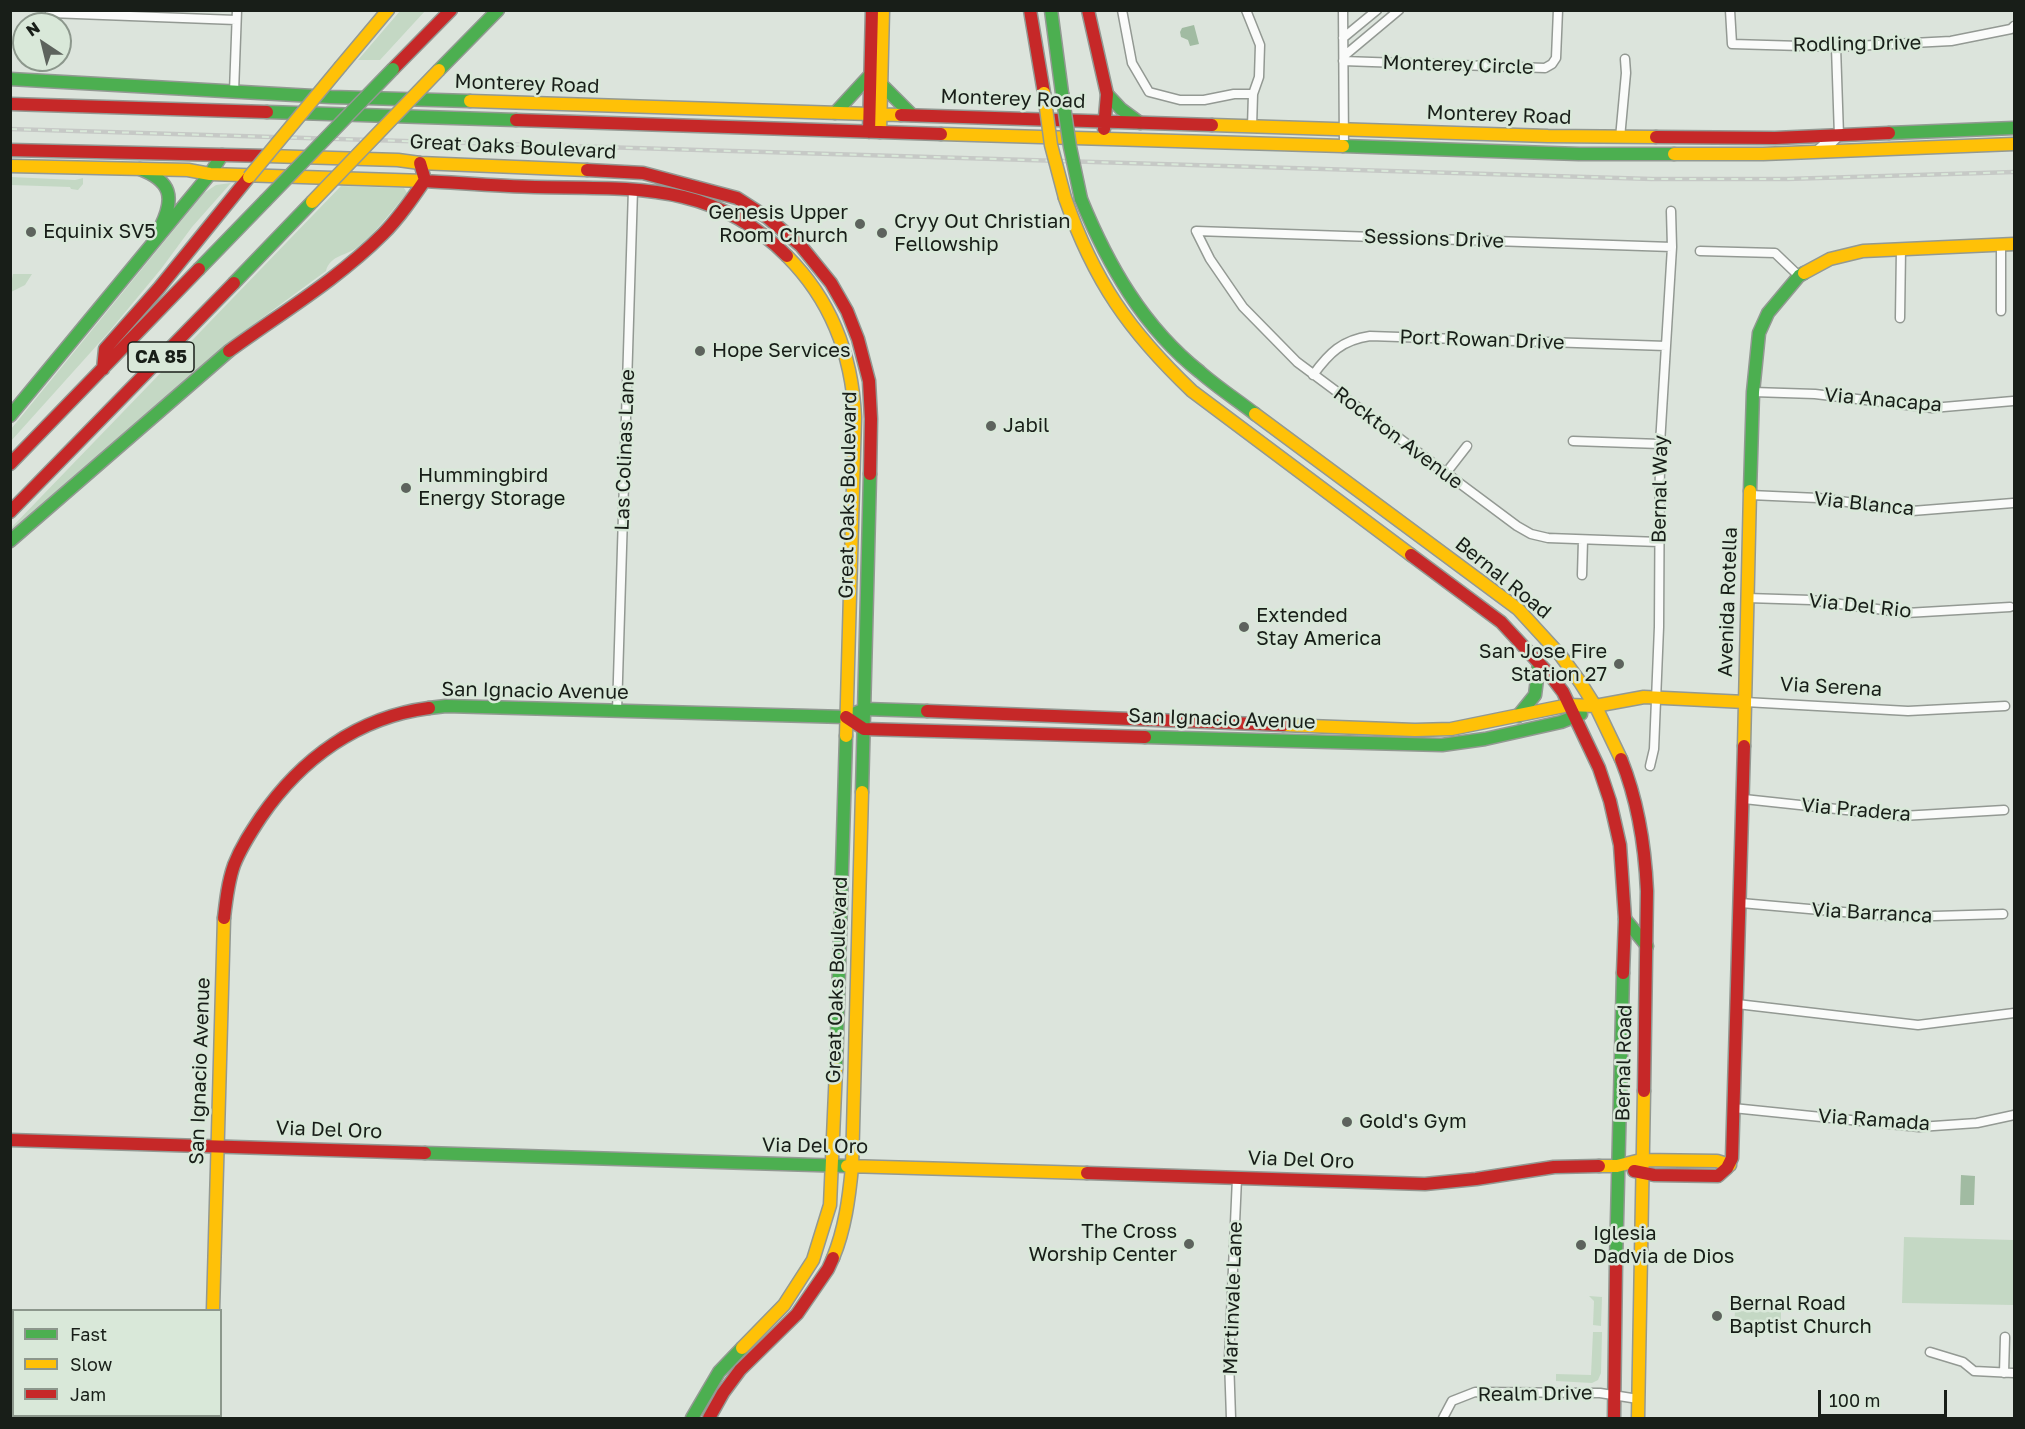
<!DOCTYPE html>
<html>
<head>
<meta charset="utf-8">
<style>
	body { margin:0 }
	#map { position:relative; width:2025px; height:1429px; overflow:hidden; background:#dce4dc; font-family:"Golos Text",sans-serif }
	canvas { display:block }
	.frame { position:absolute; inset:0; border:12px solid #181e18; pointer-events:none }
	.legend { position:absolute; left:12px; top:1309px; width:210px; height:108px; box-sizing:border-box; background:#d9e8d9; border:2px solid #8c978c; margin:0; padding:8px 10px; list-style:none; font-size:18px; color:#181e18 }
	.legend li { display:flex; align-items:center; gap:12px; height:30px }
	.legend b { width:30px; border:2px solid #8c978c }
	.north { position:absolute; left:12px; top:12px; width:60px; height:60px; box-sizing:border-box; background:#d9e8d9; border:2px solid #8c978c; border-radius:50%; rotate:325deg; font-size:16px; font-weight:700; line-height:24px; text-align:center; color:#181e18 }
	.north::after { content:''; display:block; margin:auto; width:21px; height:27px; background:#5d635d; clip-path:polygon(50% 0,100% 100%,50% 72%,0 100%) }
	.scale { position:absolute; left:1818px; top:1390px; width:129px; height:27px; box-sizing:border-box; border:3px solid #181e18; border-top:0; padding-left:8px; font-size:18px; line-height:21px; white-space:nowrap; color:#181e18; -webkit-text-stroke:4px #d9e8d9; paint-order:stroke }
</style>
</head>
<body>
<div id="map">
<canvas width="2025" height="1429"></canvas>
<div class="frame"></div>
<ul class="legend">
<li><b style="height:8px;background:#4caf50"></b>Fast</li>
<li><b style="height:8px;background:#ffc107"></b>Slow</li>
<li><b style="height:8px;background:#c62828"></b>Jam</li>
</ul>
<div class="north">N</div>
<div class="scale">100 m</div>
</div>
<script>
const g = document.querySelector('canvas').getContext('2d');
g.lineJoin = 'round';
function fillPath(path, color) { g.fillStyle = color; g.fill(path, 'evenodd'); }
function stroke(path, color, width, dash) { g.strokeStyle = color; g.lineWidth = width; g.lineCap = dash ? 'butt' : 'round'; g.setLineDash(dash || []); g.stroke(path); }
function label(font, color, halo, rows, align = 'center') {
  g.font = font + ' "Golos Text",sans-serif'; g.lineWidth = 5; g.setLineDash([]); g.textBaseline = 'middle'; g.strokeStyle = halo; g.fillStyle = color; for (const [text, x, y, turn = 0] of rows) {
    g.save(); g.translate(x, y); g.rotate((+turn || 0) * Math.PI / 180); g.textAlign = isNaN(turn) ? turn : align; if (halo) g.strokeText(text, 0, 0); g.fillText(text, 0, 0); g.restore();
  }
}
fillPath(new Path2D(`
	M400 11H425L380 60H358Z
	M11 177 75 180 83 178V184L78 190 71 189 70 187 11 185Z
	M231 183 192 227 161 269 108 333 11 441V429L204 193 216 185Z
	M341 186 404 188 407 193C391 212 375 234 355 249 344 256 330 256 326 271L228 343 11 538V528Z
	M13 274H32L25 285 11 292V279H12Z
	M1904 1237 2014 1240V1305L1902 1303Z
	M1589 1296 1602 1297 1601 1326 1593 1325 1594 1301Z
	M1735 1311 1781 1312V1329L1734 1327Z
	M1593 1332H1602L1601 1373 1598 1380 1592 1383 1556 1381V1374L1591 1375Z`), '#c4d8c4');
fillPath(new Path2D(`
	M1194 25 1199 44 1190 46 1188 40 1181 37 1180 32 1182 28Z
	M1961 1175 1975 1176 1974 1205H1960Z`), '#a1bba2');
const street = new Path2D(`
	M50 10V13L236 20
	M1122 10 1132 63 1149 92 1180 100H1204L1234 94H1253
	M1246 10 1260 45 1259 77 1253 94 1252 127
	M1343 10 1344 147
	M1730 10 1732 44 1836 47 1951 41 2011 29 2014 26
	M1343 38 1377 10
	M1344 56 1399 10
	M1343 61 1545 68 1552 64 1556 58 1558 10
	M234 92 237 10
	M1620 138 1626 73 1625 59
	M1815 152 1824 144 1832 143 1839 136 1836 47
	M1700 251 1775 253 1799 276
	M2001 311V245
	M1900 318 1901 249
	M1313 375C1329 353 1342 340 1370 336L1666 346
	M1753 392 1815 394 1932 408 2013 401
	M1573 441 1660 444
	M1446 473 1467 446
	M1750 495 1818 498 1912 511 2013 503
	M1659 542 1548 538 1531 534 1517 526 1297 362 1243 307 1210 259 1196 231 1672 247
	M1582 575 1583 540
	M1747 598 1811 600 1906 613 2010 607
	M1745 702 1908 711 2005 706
	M617 711 633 189
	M1650 766 1654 749 1659 627 1660 444 1672 247 1671 211
	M1744 799 1902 816 2004 810
	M1741 903 1900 917 2003 914
	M1737 1004 1918 1025 2014 1013
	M1733 1108 1919 1127 1977 1123 2014 1115
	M1930 1352 1963 1362 1974 1371 2014 1373
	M2004 1373 2005 1337
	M1231 1418 1229 1359 1237 1178
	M1443 1418 1452 1401 1475 1392 1600 1393 1638 1399`);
const fast = new Path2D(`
	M1051 10 1062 93
	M439 70 498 10
	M10 79 331 97 470 101
	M881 84 912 115
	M1107 94 1121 109 1140 123
	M267 112 516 120
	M835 113 870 75
	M1889 133 2014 128
	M1343 146 1579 154H1674
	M140 169C171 181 175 197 161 226
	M1081 199C1108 265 1143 327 1200 372 1217 387 1237 400 1255 414
	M199 269 265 201
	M234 283 312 202
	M10 416 210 174 222 155
	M1750 491 1753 392 1759 333 1768 313 1799 276 1804 273
	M10 541 229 351
	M429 708 446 706 846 717 865 709 927 711
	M1518 716 1535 695 1539 663
	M1145 737 1442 745 1485 739 1561 722 1581 714
	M862 792 870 474
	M1625 919 1647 946
	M836 1069 846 736
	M425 1153 847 1166
	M1616 1262 1623 973
	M692 1418 719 1372 742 1348`);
const slow = new Path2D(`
	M341 66 388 10
	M470 101 901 115
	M1212 125 1548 136 1656 137
	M880 132 883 10
	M941 134 1343 146
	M1674 154H1763L2014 144
	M268 156 398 160 420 163 587 170
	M10 166 188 170 210 174 425 181
	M1065 198C1094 281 1129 331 1192 391L1411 555
	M787 256C831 300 852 355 855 417L846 736
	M1804 273 1830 259 1863 251 2014 244
	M1255 414 1518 609 1561 656 1580 682 1597 709 1621 759
	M1283 725 1415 730 1451 729 1569 705 1595 706 1644 697 1745 702
	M1744 746 1750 491
	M847 1166 1087 1173
	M1599 1166H1617L1641 1160 1717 1161 1730 1165
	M833 1258C845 1229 849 1198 852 1167L862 792
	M213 1310 224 918
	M742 1348 784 1305 813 1260 830 1205 836 1069
	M211 1416V1418
	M1638 1418 1644 1091`);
const jam = new Path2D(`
	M1030 10 1044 93
	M1088 10 1107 94 1104 129
	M393 69 451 10
	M10 104 267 112
	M901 115 1212 125
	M516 120 941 134
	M869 132 872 10
	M1656 137 1775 138 1889 133
	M10 150 268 156
	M587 170 643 173 737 198 768 218 801 246 831 283 847 311 858 339 869 381 871 419 870 474
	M425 181C462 183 499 186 535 187 632 189 713 181 787 256
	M229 351C281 313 337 280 383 234 399 218 412 199 425 180L420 163
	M103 369 105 349 159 288 249 177
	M10 464 199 269
	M10 512 234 283
	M1411 555 1501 622 1550 675 1563 692 1599 768 1610 801 1620 845 1625 919 1623 973
	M927 711 1283 725
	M846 717 864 729 1145 737
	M1621 759C1638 801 1645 846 1647 891L1644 1091
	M224 918C226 900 228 882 234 865 241 847 251 832 261 817 301 759 358 717 429 708
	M10 1140 425 1153
	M1634 1171 1654 1175 1718 1176 1727 1168 1732 1158 1744 746
	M1087 1173 1425 1184 1476 1179 1554 1167 1599 1166
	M709 1418 723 1393 740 1370 797 1314 828 1269 833 1258
	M1614 1418 1616 1262`);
stroke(street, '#939993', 11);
stroke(fast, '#939993', 15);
stroke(slow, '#939993', 15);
stroke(jam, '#939993', 15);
stroke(street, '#fafbfa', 8);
stroke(fast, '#4caf50', 12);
stroke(slow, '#ffc107', 12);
stroke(jam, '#c62828', 12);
const rail = new Path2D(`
	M10 129 1652 179H1787L2014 172`);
stroke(rail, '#c6c9c6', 4.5);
stroke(rail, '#d9e8d9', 2, [7]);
const fastBridge = new Path2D(`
	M1062 93 1070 147 1081 199
	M265 201 393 69`);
const slowBridge = new Path2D(`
	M1044 93 1051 145 1065 198
	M249 177 341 66
	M312 202 439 70`);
stroke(fastBridge, '#939993', 15, []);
stroke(slowBridge, '#939993', 15, []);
stroke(fastBridge, '#4caf50', 12);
stroke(slowBridge, '#ffc107', 12);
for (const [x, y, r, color] of [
	[860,224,6,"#5d635d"],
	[31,232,6,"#5d635d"],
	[882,233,6,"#5d635d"],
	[700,351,6,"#5d635d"],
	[991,426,6,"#5d635d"],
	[406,488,6,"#5d635d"],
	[1244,627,6,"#5d635d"],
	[1619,664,6,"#5d635d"],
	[1347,1122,6,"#5d635d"],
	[1189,1244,6,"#5d635d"],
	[1581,1245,6,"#5d635d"],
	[1717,1316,6,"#5d635d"]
]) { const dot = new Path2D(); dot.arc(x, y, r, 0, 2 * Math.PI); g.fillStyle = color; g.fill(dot); stroke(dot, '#d9e8d9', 2); }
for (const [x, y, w] of [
	[161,357,66]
]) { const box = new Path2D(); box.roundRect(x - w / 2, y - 15, w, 30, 4.5); g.fillStyle = '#d9e8d9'; g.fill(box); stroke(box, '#181e18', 1.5); }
label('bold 18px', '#181e18', null, [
	["CA 85",161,357]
]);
label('20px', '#181e18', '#d9e8d9', [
	["Rodling Drive",1857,44,-1],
	["Monterey Circle",1458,65,2],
	["Monterey Road",527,84,2],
	["Monterey Road",1013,99,2],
	["Monterey Road",1499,115,2],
	["Great Oaks Boulevard",513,147,3],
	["Sessions Drive",1434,239,2],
	["Port Rowan Drive",1482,340,2],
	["Via Anacapa",1883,400,5],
	["Rockton Avenue",1398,438,37],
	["Las Colinas Lane",625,450,-88],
	["Bernal Way",1660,489,-89],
	["Great Oaks Boulevard",848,495,-89],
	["Via Blanca",1864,504,6],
	["Bernal Road",1503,578,39],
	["Avenida Rotella",1728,602,-88],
	["Via Del Rio",1860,606,6],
	["Via Serena",1831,687,3],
	["San Ignacio Avenue",535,691,1],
	["San Ignacio Avenue",1222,719,2],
	["Via Pradera",1856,810,5],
	["Via Barranca",1872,913,3],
	["Great Oaks Boulevard",837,980,-88],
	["Bernal Road",1624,1063,-89],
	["San Ignacio Avenue",200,1071,-88],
	["Via Ramada",1874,1120,4],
	["Via Del Oro",329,1130,2],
	["Via Del Oro",815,1146,1],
	["Via Del Oro",1301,1160,2],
	["Martinvale Lane",1233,1298,-88],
	["Realm Drive",1535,1394,-1]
]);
label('20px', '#181e18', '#d9e8d9', [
	["Genesis Upper",848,213,"right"],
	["Room Church",848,236,"right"],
	["Cryy Out Christian",894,222],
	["Fellowship",894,245],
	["Equinix SV5",43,232],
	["Hope Services",712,351],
	["Jabil",1003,426],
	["Hummingbird",418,476],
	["Energy Storage",418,499],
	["Extended",1256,616],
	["Stay America",1256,639],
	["San Jose Fire",1607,652,"right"],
	["Station 27",1607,675,"right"],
	["Gold's Gym",1359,1122],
	["The Cross",1177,1232,"right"],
	["Worship Center",1177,1255,"right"],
	["Iglesia",1593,1234],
	["Dadvia de Dios",1593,1257],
	["Bernal Road",1729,1304],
	["Baptist Church",1729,1327]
], 'left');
</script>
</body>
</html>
